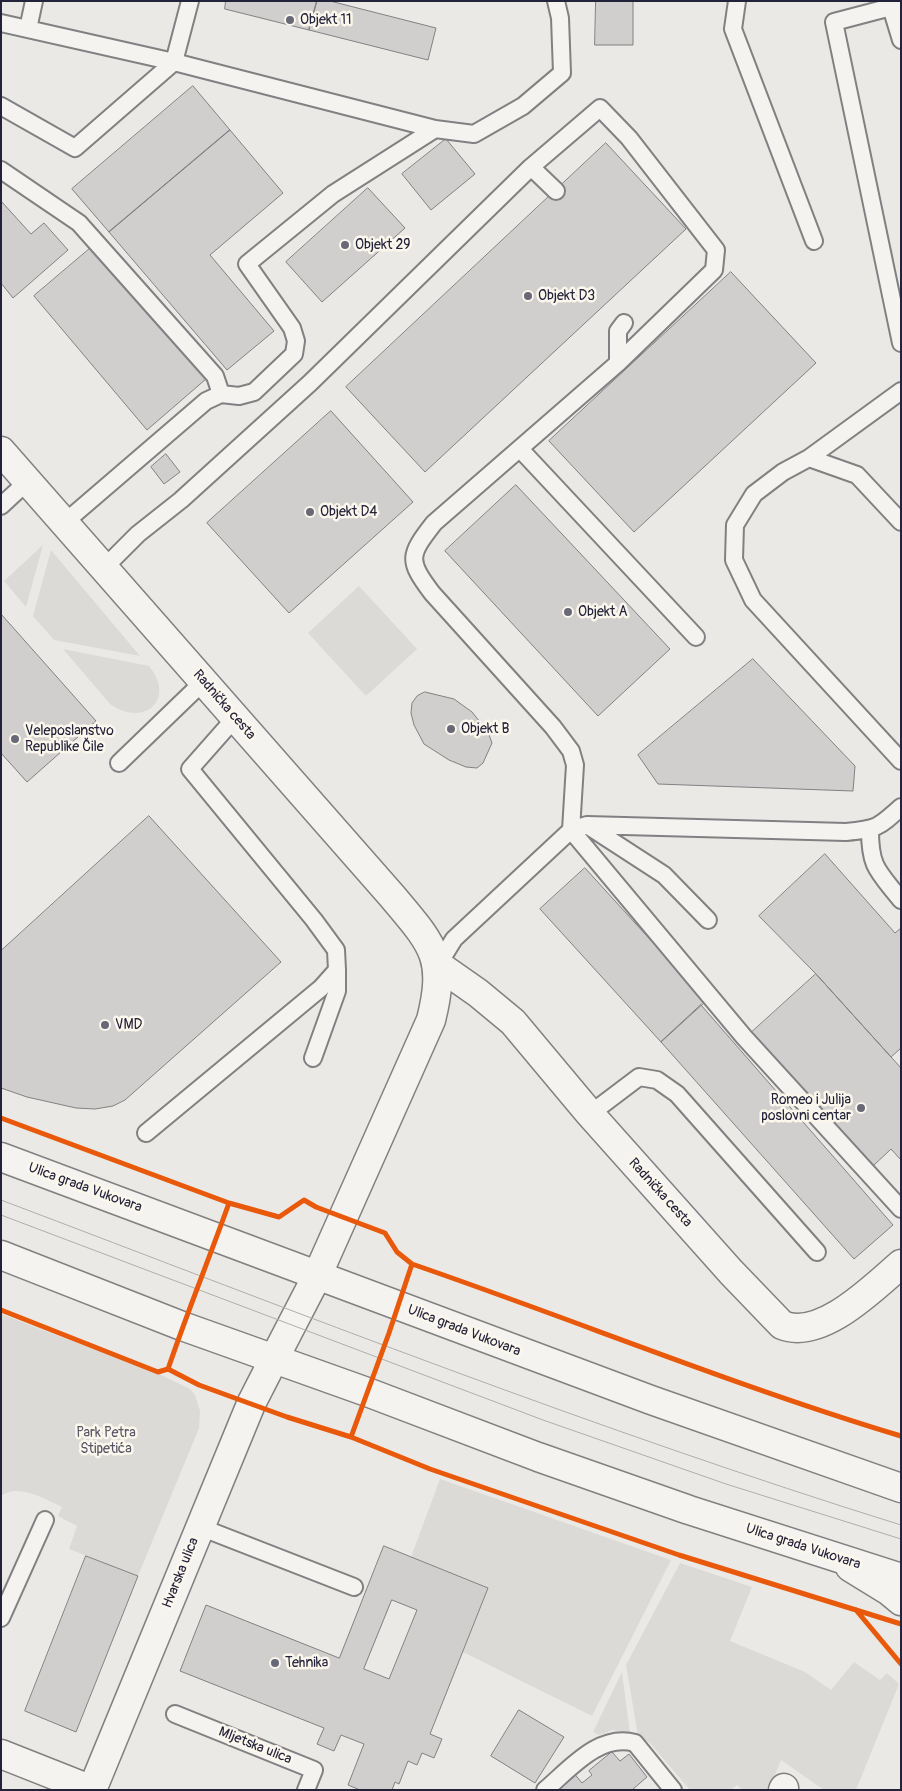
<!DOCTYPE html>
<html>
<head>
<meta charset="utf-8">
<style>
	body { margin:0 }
	#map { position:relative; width:902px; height:1791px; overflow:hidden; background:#ebe9e5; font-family:Pangolin,sans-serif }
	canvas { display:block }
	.frame { position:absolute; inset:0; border:2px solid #22223b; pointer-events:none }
</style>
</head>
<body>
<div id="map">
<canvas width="902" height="1791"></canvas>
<div class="frame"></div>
</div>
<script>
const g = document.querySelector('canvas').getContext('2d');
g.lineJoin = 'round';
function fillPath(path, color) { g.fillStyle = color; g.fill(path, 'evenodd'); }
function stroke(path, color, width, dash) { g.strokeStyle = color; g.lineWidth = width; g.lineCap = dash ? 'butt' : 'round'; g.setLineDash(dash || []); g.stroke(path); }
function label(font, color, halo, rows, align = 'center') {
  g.font = font + ' Pangolin,sans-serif'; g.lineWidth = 5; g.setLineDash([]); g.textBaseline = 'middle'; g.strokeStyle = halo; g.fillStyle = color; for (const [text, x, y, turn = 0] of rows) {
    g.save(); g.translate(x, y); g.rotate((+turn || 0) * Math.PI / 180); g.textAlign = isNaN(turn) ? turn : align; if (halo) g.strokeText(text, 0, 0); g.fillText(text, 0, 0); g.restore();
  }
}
fillPath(new Path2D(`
	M43 545 26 607 4 581Z
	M51 550 140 656 54 640 33 616Z
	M359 586 417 649 366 696 308 633Z
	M63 649 149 666C177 700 143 728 110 704Z
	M1 1314 161 1375 190 1389 195 1395 200 1411 199 1428 138 1576 69 1549 77 1526 58 1516 62 1507C44 1499 19 1483 1 1496Z
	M440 1479 671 1560 592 1716 463 1652 488 1588 411 1557Z
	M680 1563 752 1587 730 1641 805 1672 831 1690 854 1662 880 1680 887 1673 899 1684 856 1790H824L781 1760 769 1790H743L737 1785 731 1790H690L650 1743 638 1736 626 1665Z
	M622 1672 630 1734 613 1730 599 1735 593 1732Z`), '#dcdad6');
const building = new Path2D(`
	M226 1H317L309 30 225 9Z
	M317 1H330L436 28 428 60 309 30Z
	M596 1H633V45H595Z
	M193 86 230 130 109 232 72 189Z
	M230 130 283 193 210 255 274 331 227 370 109 232Z
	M446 139 475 174 431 210 402 174Z
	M606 143 686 229 425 472 346 387Z
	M368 188 405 228 322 302 286 262Z
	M1 201 31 234 44 223 68 250 13 298 1 283Z
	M93 246 206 379 147 430 34 296Z
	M731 272 816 363 634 532 549 441Z
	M331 411 413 502 289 613 207 523Z
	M166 454 180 472 164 484 151 467Z
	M516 485 670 649 598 716 445 551Z
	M1 614 96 721 27 782 1 753Z
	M753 659 855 766 853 791 658 784 638 755Z
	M425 692 454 699 472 712 488 732 492 743 483 763 477 768 466 767 449 760 424 744 414 725 411 713 412 703 417 696Z
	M149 816 281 962 125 1100 113 1106 95 1109 76 1108 27 1097 1 1088V951Z
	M825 854 895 933 901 928V1048L891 1057 816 974 759 916Z
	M585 868 706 1001 661 1042 540 909Z
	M816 974 901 1068V1160L891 1149 873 1166 752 1032Z
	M701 1005 893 1225 854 1259 661 1042Z
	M384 1546 488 1588 430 1734 442 1739 434 1758 422 1753 417 1765 408 1761 399 1784 395 1782 392 1790H360L348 1785 364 1744 341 1735 334 1751 317 1744 324 1728 180 1671 206 1605 339 1658ZM392 1600 417 1610 389 1679 364 1669Z
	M86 1556 138 1576 76 1732 25 1711Z
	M519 1710 564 1737 535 1783 491 1756Z
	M612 1752 620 1761 629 1754 647 1777 632 1790H559L562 1787 559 1783 573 1772 582 1783 592 1775 589 1771Z`);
fillPath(building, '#d1cfcd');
stroke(building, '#818083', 1);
const service = new Path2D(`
	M737 1 733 29 814 241
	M901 4 891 7 901 40
	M891 7 834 22 901 343
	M1 23 174 62 190 1
	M28 29 34 1
	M1 106 75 148 174 62 435 129
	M531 167 556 191
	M1 170 79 223 215 376 221 394
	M618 363V331L624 323
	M520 449 696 637
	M809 458 901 391
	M1 506 28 481
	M901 522 857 475 809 458 783 472 754 494 735 525 734 560 753 600 901 761
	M64 523 206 401 221 394 239 396 254 392 294 354 296 341 292 328 247 264 333 194 435 129 474 134 523 106 562 73 560 18 556 1
	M104 568 138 534 181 500 310 383 531 167 600 108 629 138 716 250 714 270 618 363 434 523C409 555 407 560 432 593L553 727 571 751 575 765 571 830 744 1037 901 1209
	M119 763 203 682
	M587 825 664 875 708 920
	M870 830C870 868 878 871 901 900
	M438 965 454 939 571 830 587 825 846 832C877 829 878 828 901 807
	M313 1058 337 991V970
	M590 1114 639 1077 657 1080 677 1094 817 1252
	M146 1133 321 988 337 970 336 950 314 920 190 769 235 718
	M200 1527 354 1587
	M1 1618 45 1520
	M175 1714 314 1770 306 1790
	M545 1790C570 1769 599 1733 635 1743L673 1790`);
const minor = new Path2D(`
	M438 965 478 993 513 1022 590 1114 731 1272 782 1325C821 1341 873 1288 901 1264
	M1 1754 92 1790
	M92 1790 251 1404 274 1359
	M783 1790 784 1788`);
const tertiary = new Path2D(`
	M1 451 392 896C432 944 447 956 431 1020L317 1276 274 1359
	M850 1567 889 1591 901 1601`);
const secondary = new Path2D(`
	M1 1157 651 1400 901 1488
	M1 1255 182 1326 367 1392 538 1457 689 1510 901 1578`);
stroke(service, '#818083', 20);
stroke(minor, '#818083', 31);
stroke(tertiary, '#818083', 31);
stroke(secondary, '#818083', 31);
stroke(service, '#f4f3ef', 16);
stroke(minor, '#f4f3ef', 28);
stroke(tertiary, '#f4f3ef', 28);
stroke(secondary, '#f4f3ef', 28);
stroke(new Path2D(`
	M1 1200C299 1313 596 1430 901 1525
	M1 1215 543 1420 726 1484 901 1539`), '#afaeae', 1);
stroke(new Path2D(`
	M1 1118 229 1203 279 1217 304 1200 316 1207 385 1233 397 1252 412 1264C575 1320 735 1386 901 1436
	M1 1310 158 1372 168 1369 199 1385 287 1417 351 1437 430 1469 679 1555 901 1624
	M168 1369C187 1313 209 1259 229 1203
	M351 1437 389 1333 412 1264
	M856 1610 901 1664`), '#e8590c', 5);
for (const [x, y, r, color] of [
	[290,20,5,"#686876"],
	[345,245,5,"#686876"],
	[528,296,5,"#686876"],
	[310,512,5,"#686876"],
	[568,612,5,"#686876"],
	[451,729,5,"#686876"],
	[15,739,5,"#686876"],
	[105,1025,5,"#686876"],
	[861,1108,5,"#686876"],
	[275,1663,5,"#686876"]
]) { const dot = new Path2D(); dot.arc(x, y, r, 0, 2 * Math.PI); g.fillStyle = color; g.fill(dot); stroke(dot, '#fbf7ec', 2); }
label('14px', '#22223b', '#fbf7ec', [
	["Objekt 11",300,20],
	["Objekt 29",355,245],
	["Objekt D3",538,296],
	["Objekt D4",320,512],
	["Objekt A",578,612],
	["Objekt B",461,729],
	["Veleposlanstvo",25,731],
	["Republike Čile",25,747],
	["VMD",115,1025],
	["Romeo i Julija",851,1100,"right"],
	["poslovni centar",851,1116,"right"],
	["Tehnika",285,1663]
], 'left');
label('14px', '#22223b', '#fbf7ec', [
	["Radnička cesta",224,705,49],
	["Ulica grada Vukovara",85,1188,20],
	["Radnička cesta",660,1193,48],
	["Ulica grada Vukovara",464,1331,21],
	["Ulica grada Vukovara",803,1547,18],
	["Hvarska ulica",181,1573,-68],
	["Mljetska ulica",255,1746,22]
]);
label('14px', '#565566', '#fbf7ec', [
	["Park Petra",106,1433],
	["Stipetića",106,1449]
]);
</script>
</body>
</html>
